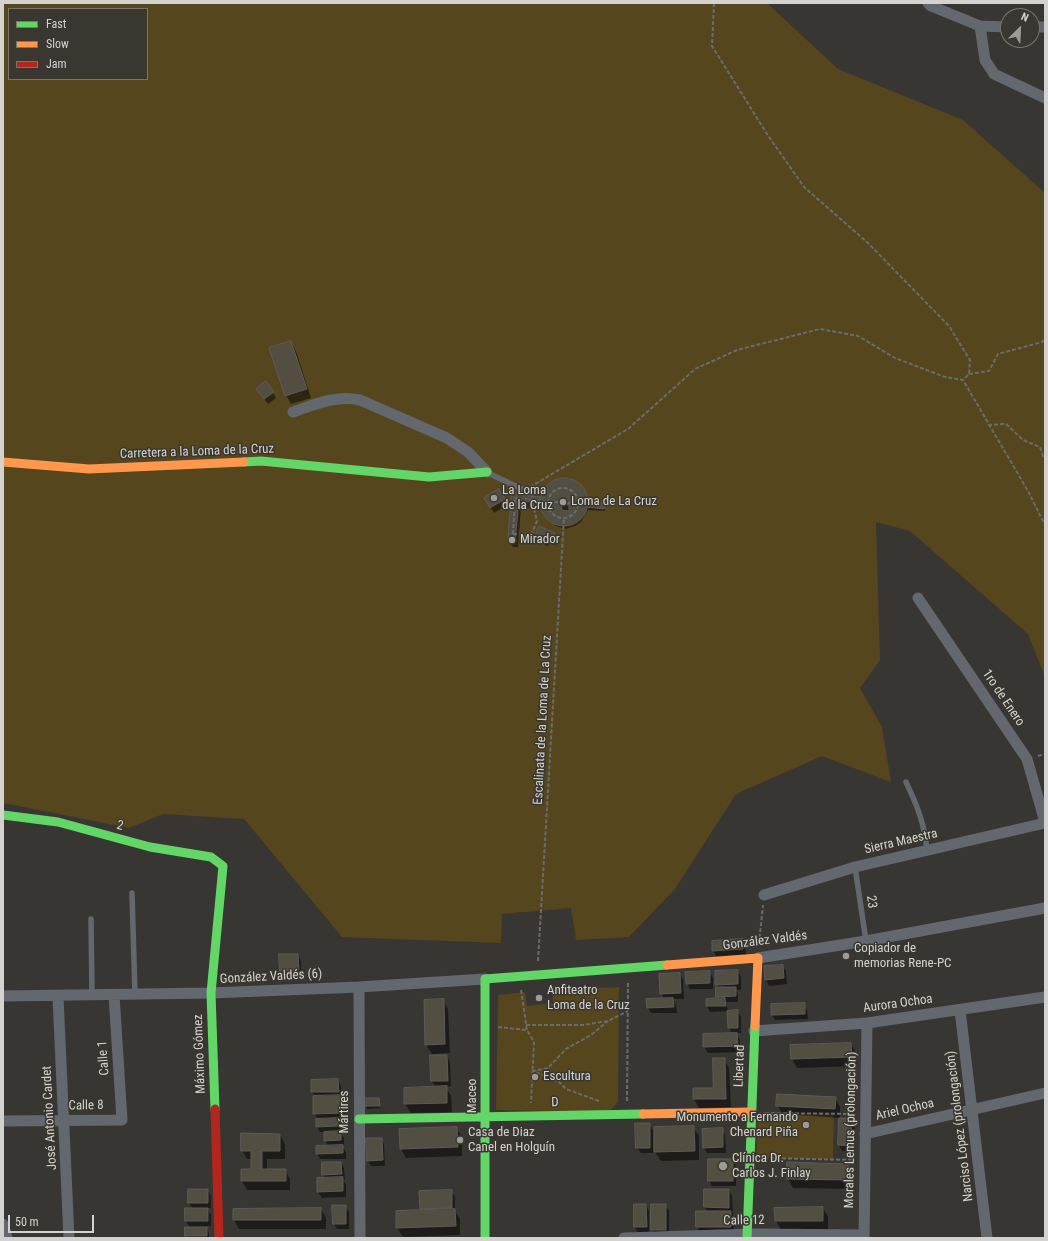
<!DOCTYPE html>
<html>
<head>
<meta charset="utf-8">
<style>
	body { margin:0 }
	#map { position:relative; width:1048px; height:1241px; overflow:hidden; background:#383632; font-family:"Roboto Condensed",sans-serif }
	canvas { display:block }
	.frame { position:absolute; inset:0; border:4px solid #d4d2ce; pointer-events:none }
	.legend { position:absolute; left:8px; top:8px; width:140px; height:72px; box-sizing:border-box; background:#3a3730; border:1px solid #78756f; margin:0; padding:5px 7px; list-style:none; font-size:12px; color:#d4d2ce }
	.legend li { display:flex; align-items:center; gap:8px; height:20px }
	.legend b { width:20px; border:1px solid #78756f }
	.north { position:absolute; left:1000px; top:8px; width:40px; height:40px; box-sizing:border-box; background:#3a3730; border:1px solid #78756f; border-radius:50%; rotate:24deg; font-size:11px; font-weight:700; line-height:16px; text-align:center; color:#d4d2ce }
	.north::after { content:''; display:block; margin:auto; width:14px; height:18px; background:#9d9b97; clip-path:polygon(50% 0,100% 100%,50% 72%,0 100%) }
	.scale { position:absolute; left:8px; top:1215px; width:86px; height:18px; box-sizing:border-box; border:2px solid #d4d2ce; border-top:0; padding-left:5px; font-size:12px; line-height:14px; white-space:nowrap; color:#d4d2ce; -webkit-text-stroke:3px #3a3730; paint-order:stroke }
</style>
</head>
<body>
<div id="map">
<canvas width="1048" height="1241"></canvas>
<div class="frame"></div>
<ul class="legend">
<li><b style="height:5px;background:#63d668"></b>Fast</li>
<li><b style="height:5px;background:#ff974d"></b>Slow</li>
<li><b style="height:5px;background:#b3261e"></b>Jam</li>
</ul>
<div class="north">N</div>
<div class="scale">50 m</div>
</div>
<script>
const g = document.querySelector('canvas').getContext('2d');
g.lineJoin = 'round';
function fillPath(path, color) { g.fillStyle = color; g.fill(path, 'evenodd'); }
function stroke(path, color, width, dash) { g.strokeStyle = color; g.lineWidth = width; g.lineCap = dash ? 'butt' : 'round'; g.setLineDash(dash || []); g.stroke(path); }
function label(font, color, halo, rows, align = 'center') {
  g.font = font + ' "Roboto Condensed",sans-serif'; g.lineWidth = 3; g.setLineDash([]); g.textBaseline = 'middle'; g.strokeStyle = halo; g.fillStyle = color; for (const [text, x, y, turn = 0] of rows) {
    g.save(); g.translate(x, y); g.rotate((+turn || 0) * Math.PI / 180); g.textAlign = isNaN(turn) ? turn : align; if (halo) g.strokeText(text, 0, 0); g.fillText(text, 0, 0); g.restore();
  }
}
fillPath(new Path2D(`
	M3 3H767L838 69 963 120 1045 193V677L1028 634 910 531 876 522 880 660 860 688 882 727 891 782 822 756 736 794 675 889 629 937 576 940 571 908 502 914 501 943 342 937 244 819 163 814 129 828 3 803ZM9 9H147V79H9Z
	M619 987 618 1102 609 1112 496 1110 498 995 525 992 527 1006 553 1003 552 990Z
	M758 1112 834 1113 833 1159 756 1158Z`), '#55461d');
fillPath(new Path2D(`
	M291 342 296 351 311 398 291 404 286 395Z
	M257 389 273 392 276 398 268 404Z
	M556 481H569L580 487 588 503 605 507V511L588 510 581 522 575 526 565 529 556 526 548 519 543 509 521 507 518 547H513L509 541 513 495 540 498 541 500 545 490Z
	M498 490 507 505 494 513 485 499Z
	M537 533 554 534 558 540 555 545 550 543 548 546 545 545Z
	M742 940 745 946 746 955 716 956 713 951Z
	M298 955 301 961V976H284L281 971Z
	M782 966 786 971 787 984 769 986 766 980Z
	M738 971 741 977V990H736L738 994V1002H726L728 1012 737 1011 741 1017V1033H736L740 1040V1052L708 1053 704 1047V1035L732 1034 729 1027 728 1011 710 1012 707 1006V1000L719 999 717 996 719 988 716 984Z
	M710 972 713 978V989H690L687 983Z
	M680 974 683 980 684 999H673L676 1005 677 1013H651L648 1008 664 1000 661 993Z
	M443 1000 448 1009 450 1053 432 1054 426 1045Z
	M804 1004 807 1010 808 1019 775 1020 772 1015Z
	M851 1044 856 1053 857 1066 797 1068 792 1059Z
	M431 1056H447L450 1062 451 1086 446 1087 451 1096 452 1112 411 1113 405 1104V1089L436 1088 432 1081Z
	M724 1059 729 1068 731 1107 699 1108 694 1099V1089H714Z
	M338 1080 341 1086V1096L345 1102 346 1118 337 1119 341 1125 340 1132 344 1138V1146H342L346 1152V1159H320L317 1154 328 1146 325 1140V1132H320L317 1127 318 1119 314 1113 315 1097 312 1092V1081Z
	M835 1098 840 1107V1118L783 1114 777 1105Z
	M365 1099H379L380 1108 367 1109Z
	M851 1119 855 1125 853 1151H842L839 1145Z
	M649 1124 653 1130V1153H641L637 1148Z
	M693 1127 699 1136V1160L661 1161 655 1152Z
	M456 1128 462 1137V1156L406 1158 401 1149Z
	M722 1129 725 1135 726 1153H707L704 1148Z
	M280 1135 285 1144V1159H267V1170H285L290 1179V1190H247L242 1181 252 1170V1159H247L242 1150Z
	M381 1139 384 1144 385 1166H371L368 1161Z
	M732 1160 736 1166V1186H712L709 1180Z
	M341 1163 344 1168 345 1180H343L346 1184V1197L322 1198 318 1192 325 1179 323 1174Z
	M847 1165 852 1174V1189L793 1188 788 1179Z
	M208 1190 211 1196V1208H207L211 1215V1226H205L209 1233V1238H187L186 1228H190L186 1221 193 1209 189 1203Z
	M705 1190H729L732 1196 734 1232H700L697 1226 708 1212 705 1207Z
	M451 1191 455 1197V1211L460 1219V1235L403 1237 397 1228V1212L423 1211 421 1208Z
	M646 1205 649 1211V1232L638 1233 635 1227Z
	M665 1205 669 1211V1236H655L652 1230Z
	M345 1206 349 1212V1229H337L334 1224Z
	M823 1208 828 1217V1230H781L776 1221Z
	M321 1209 326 1218V1229H239L234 1220V1210Z`), '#0007');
const building = new Path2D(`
	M291 341 307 389 285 396 269 348Z
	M266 381 274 392 264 399 256 389Z
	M540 502a24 24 0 1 1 48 0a24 24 0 1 1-48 0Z
	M499 489 505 499 490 508 484 498Z
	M512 494 541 497 540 503 519 501 515 542 513 543 508 541Z
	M587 502 604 503 605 507 604 509 587 507Z
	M562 504 569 505V511L562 510Z
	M539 526 555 533 552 540 546 538 545 541 540 539 541 535 536 533Z
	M743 939V949L712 951V941Z
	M279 954H298L299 970 280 971Z
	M783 965 784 978 765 980 764 966Z
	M738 970V984L715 985V971Z
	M710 971V983L686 984 685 972Z
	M680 973 681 993 660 994 659 974Z
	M716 987H736V996L716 997Z
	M673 998 674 1007 647 1008 646 999Z
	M725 998 726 1006H706V999Z
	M444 999 445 1044 425 1045 424 1000Z
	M805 1003V1014L771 1015V1004Z
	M738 1010V1028H728L727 1011Z
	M737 1033 738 1046 703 1047V1034Z
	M851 1043 852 1057 791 1059 790 1045Z
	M430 1055H447L448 1081H431Z
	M713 1058H725L726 1099H693V1088H713Z
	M338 1079 339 1092H311V1080Z
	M447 1086V1103L404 1104V1088Z
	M777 1094 836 1097 835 1109 776 1106Z
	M343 1095V1113L313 1114V1096Z
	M364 1098H379L380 1106H365Z
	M338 1118V1126L316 1127V1119Z
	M839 1118H852L850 1146 838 1145Z
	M635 1123H650V1148H636Z
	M694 1126 695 1151 654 1152V1127Z
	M457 1127 458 1147 400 1149 399 1129Z
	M723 1128V1147L703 1148 702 1129Z
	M341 1131V1140L324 1141V1132Z
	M241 1133 280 1134V1151H262V1169H286V1181H241V1169H251V1151H241Z
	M366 1138H382L383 1160 367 1161Z
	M343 1145V1153L316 1154V1146Z
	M708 1159H733V1181H708Z
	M322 1162H341L342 1174 322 1175Z
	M787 1162 848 1164V1180L787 1179Z
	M343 1177V1191L317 1192V1178Z
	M188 1189H208V1203H188Z
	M704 1189H729V1208L704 1207Z
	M452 1190V1208L420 1209 419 1191Z
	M634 1204H646L647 1227H634Z
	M651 1204H666V1230H651Z
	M332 1205H346V1224H333Z
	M823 1207V1221H775L774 1208Z
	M185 1208H208V1221H185Z
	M321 1208V1220H233V1209Z
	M455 1209 456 1226 396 1228V1211Z
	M696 1211H731V1227H696Z
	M185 1227H207V1236H185Z`);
fillPath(building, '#524e41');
stroke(building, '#5d5b58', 1);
stroke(new Path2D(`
	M714 3 712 46 767 134 804 187 868 243 949 326 970 360 969 374 963 380
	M969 374 989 371 998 354 1042 342 1045 339
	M988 425 1006 424 1023 440 1040 447 1043 456H1045
	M530 487 628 429 695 369 737 350 820 329 858 336 895 358 945 377 963 380 1028 491 1045 525
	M548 503a15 15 0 1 1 30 0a15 15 0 1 1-30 0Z
	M530 495 533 496 532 500 602 506
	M513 534 515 498 521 499
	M512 540 513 534 531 535 537 521 532 500 525 499
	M1038 756 1045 754
	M759 944 763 905
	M538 961 564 517
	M521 990 527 1030 534 1042 531 1103
	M526 1025H583L608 1021 628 1011
	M498 1027 527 1030
	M599 1101 566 1089 559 1082 533 1071 548 1068 566 1049 591 1035 608 1021
	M627 1101 628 982
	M765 1113 854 1114
	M764 1158 854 1160`), '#686c6f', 2, [4, 2]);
stroke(new Path2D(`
	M488 473 524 490
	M906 782C917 805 925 825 927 851
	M855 867 866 941
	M132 893 135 995
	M91 919 92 996`), '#63686f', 5.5);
stroke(new Path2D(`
	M928 3 931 6 980 26 1008 27
	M980 26 985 60 994 74 1045 98
	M1032 27H1045
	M293 412C316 404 336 395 360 400L447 438 468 452 487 472
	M918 598 1027 759 1045 822
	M764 895 855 867 1045 823
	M758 958 866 941 1045 908
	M359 987 360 1238
	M3 996 211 993 359 987 485 979
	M58 997 69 1238
	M960 1010 987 1238
	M754 1031 867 1023 1045 997
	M3 1121 122 1120 114 995
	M865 1134 1045 1093
	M3 1224 7 1238
	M624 1238 753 1234 864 1235
	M864 1238 867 1023`), '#63686f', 11);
stroke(new Path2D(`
	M244 462 261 461 429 477 487 472
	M3 815 58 822 150 847 211 857 223 866 211 993 215 1109
	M359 1119 643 1114
	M485 1238V979L667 965
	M747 1238 755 1026`), '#63d668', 9);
stroke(new Path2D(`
	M3 462 89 469 244 462
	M667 965 758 958 755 1026
	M643 1114 751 1112`), '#ff974d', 9);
stroke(new Path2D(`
	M215 1109 219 1238`), '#b3261e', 9);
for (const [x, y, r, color] of [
	[494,498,4,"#9d9b97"],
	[563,502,4,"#9d9b97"],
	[512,540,4,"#9d9b97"],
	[846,956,4,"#9d9b97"],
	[539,998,4,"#9d9b97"],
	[535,1077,4,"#9d9b97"],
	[806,1125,4,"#9d9b97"],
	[460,1140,4,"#9d9b97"],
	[723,1166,5,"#9d9b97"]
]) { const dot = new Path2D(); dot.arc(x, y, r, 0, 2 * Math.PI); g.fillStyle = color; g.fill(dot); stroke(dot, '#3a3730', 1.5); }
label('13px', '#d4d2ce', '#3a3730', [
	["Carretera a la Loma de la Cruz",197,452,-2],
	["1ro de Enero",1003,698,56],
	["Escalinata de la Loma de La Cruz",543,720,-87],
	["2",120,826,14],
	["Sierra Maestra",901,842,-13],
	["23",871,902,82],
	["González Valdés",765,941,-7],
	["González Valdés (6)",271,977,-3],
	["Aurora Ochoa",898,1004,-8],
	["Máximo Gómez",200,1054,-92],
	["Calle 1",104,1058,-94],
	["Libertad",740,1066,-88],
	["Maceo",473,1096,-90],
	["D",555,1103,-1],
	["Calle 8",86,1106,-1],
	["Ariel Ochoa",905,1110,-13],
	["Mártires",345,1112,-90],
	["José Antonio Cardet",50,1118,-93],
	["Narciso López (prolongación)",960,1126,-97],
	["Morales Lemus (prolongación)",851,1130,-89],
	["Calle 12",744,1221,-1]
]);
label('13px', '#d4d2ce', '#3a3730', [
	["La Loma",502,491],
	["de la Cruz",502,506],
	["Loma de La Cruz",571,502],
	["Mirador",520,540],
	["Copiador de",854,949],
	["memorias Rene-PC",854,964],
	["Anfiteatro",547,991],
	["Loma de la Cruz",547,1006],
	["Escultura",543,1077],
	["Monumento a Fernando",798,1118,"right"],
	["Chenard Piña",798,1133,"right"],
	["Casa de Diaz",468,1133],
	["Canel en Holguín",468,1148],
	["Clínica Dr.",732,1159],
	["Carlos J. Finlay",732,1174]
], 'left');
</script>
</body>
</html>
